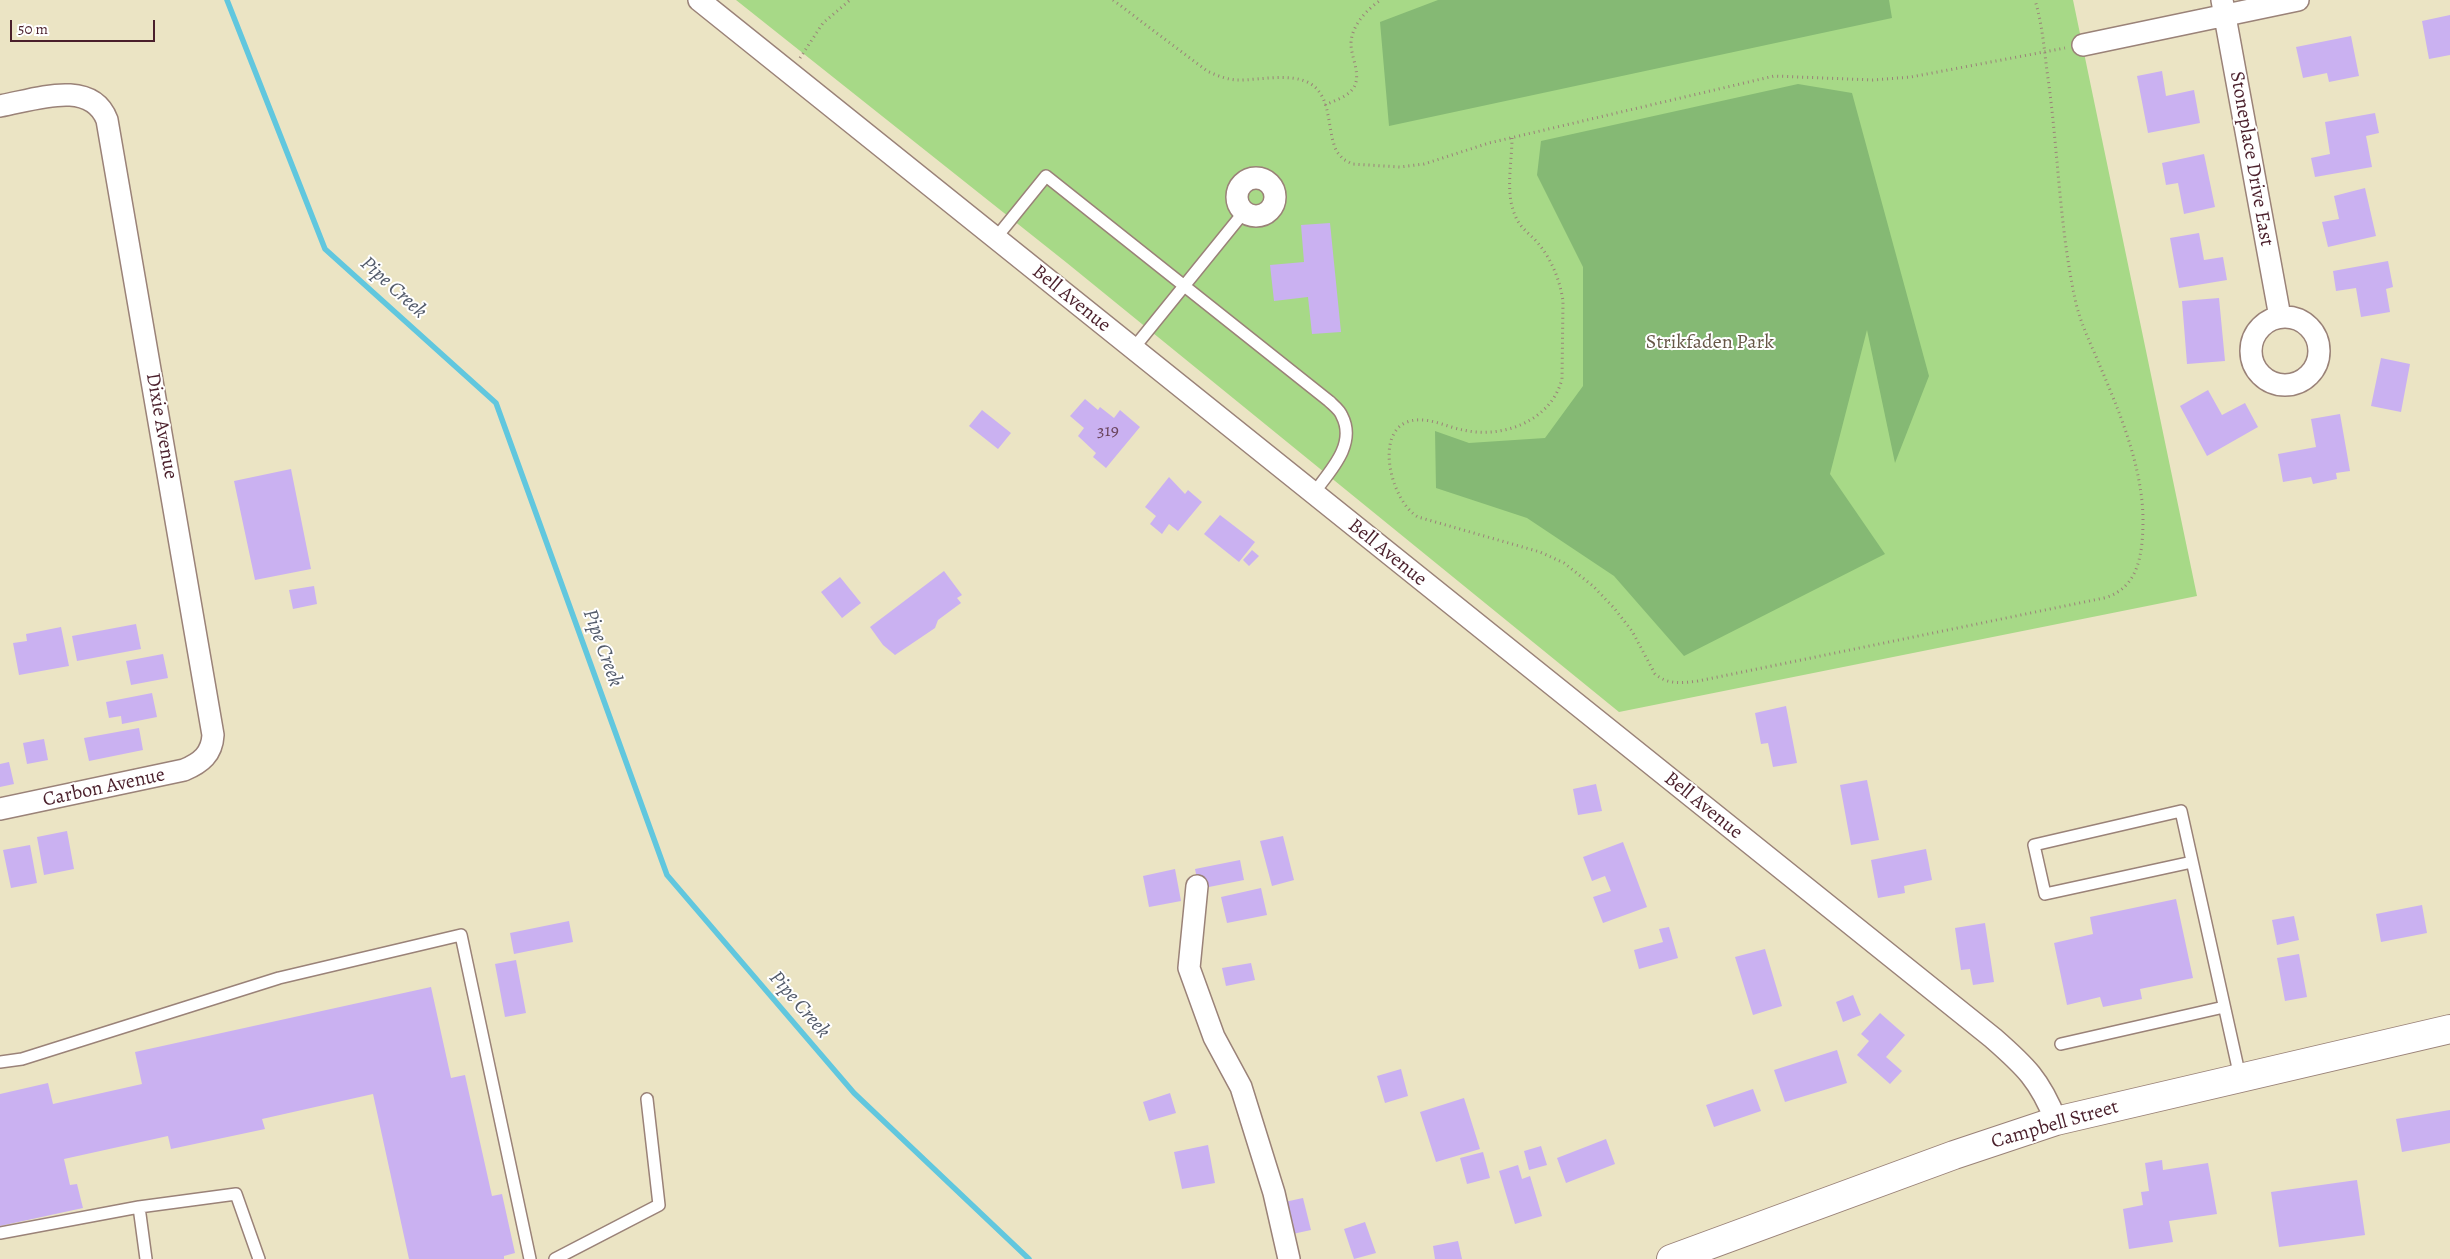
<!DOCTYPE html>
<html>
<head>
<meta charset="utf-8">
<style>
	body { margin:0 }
	#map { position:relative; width:2450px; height:1259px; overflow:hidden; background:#ebe4c4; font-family:Alegreya,serif }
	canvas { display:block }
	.scale { position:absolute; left:10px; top:20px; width:145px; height:22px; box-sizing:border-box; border:2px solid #4a1f2b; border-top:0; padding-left:6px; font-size:15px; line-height:18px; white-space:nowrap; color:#4a1f2b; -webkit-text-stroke:4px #fff; paint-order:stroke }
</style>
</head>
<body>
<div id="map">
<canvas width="2450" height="1259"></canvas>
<div class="scale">50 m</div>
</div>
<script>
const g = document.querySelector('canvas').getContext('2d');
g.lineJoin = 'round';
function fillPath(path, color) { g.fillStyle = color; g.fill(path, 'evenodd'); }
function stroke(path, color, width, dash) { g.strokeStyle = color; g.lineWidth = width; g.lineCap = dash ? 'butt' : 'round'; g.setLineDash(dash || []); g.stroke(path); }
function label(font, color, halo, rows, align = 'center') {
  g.font = font + ' Alegreya,serif'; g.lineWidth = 4; g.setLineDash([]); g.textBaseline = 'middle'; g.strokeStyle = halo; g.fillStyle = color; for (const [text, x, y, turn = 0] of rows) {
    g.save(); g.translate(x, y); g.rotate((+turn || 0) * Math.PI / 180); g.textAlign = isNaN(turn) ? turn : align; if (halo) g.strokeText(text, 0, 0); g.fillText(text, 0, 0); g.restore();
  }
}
fillPath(new Path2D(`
	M736 0H2073L2197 596 1619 712 1067 263Z`), '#a7d987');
fillPath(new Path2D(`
	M1438 0H1889L1892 18 1389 126 1380 22Z
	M1798 84 1852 93 1929 376 1895 463 1867 330 1830 474 1885 554 1684 656 1614 576 1527 518 1436 488 1435 431 1469 443 1545 438 1583 386V267L1537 175 1541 141Z`), '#85b974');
stroke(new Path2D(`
	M227 0 325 249 496 403 667 875 854 1093 1029 1259`), '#61c7de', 5.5);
fillPath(new Path2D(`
	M2450 15V55L2429 59 2422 21Z
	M2351 36 2359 76 2329 82 2327 73 2303 78 2296 47Z
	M2162 71 2166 96 2194 90 2200 123 2148 133 2137 76Z
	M2375 113 2379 133 2366 136 2372 167 2315 177 2311 158 2330 154 2325 122Z
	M2204 154 2215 207 2184 214 2178 183 2166 185 2162 163Z
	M2365 188 2376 236 2328 247 2322 222 2339 219 2334 196Z
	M1330 223 1341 332 1312 334 1308 297 1274 301 1270 265 1304 262 1301 225Z
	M2199 233 2204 260 2223 257 2227 280 2179 288 2170 238Z
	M2388 261 2393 287 2386 289 2390 312 2361 317 2356 288 2336 291 2333 271Z
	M2219 298 2225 361 2187 364 2182 301Z
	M2381 358 2410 364 2401 412 2371 406Z
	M2208 390 2222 415 2245 403 2258 427 2207 456 2180 406Z
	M1085 399 1098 410 1100 407 1114 418 1120 410 1140 427 1106 468 1093 457 1096 453 1078 436 1084 428 1070 416Z
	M982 410 1011 433 998 449 969 426Z
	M2340 414 2350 471 2336 473 2337 479 2313 484 2311 477 2283 482 2278 454 2316 447 2311 419Z
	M291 469 311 569 255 580 234 481Z
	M1169 477 1185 494 1188 490 1202 502 1178 531 1169 524 1162 534 1150 524 1156 516 1145 507Z
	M1220 515 1255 542 1239 562 1204 534Z
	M1252 550 1259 556 1249 566 1243 560Z
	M944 571 962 595 957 598 961 603 938 620 935 628 895 655 883 645 870 627Z
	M840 577 861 603 842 618 821 592Z
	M314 586 317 604 293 609 289 590Z
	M136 624 141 649 77 661 72 636Z
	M61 627 69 666 19 675 13 643 27 641 26 634Z
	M163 654 168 678 131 685 126 661Z
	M152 693 157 717 122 724 121 716 109 718 106 702Z
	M1786 706 1797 763 1773 767 1768 743 1761 744 1755 713Z
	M139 728 143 750 89 761 84 738Z
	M44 739 48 760 27 764 23 743Z
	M9 762 14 784 0 787V764Z
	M1867 780 1879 840 1851 845 1840 785Z
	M1596 784 1602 811 1578 815 1573 789Z
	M67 831 74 869 44 875 37 837Z
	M1283 836 1294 880 1272 886 1260 841Z
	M1623 842 1647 907 1603 923 1593 897 1611 891 1605 876 1592 881 1583 857Z
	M30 845 37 883 11 888 3 850Z
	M1926 849 1932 880 1904 886 1905 893 1878 898 1871 860Z
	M1240 860 1244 880 1199 889 1195 869Z
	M1175 869 1181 901 1149 907 1143 876Z
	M1261 888 1267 915 1227 923 1221 897Z
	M2176 899 2193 978 2140 989 2142 999 2103 1007 2100 997 2067 1005 2054 943 2093 934 2090 917Z
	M2422 905 2427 933 2381 942 2376 914Z
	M2294 916 2299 940 2277 945 2272 920Z
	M569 921 573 942 514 954 510 933Z
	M1985 923 1994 982 1973 985 1970 969 1961 970 1955 928Z
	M1669 927 1678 958 1639 969 1634 950 1663 942 1659 929Z
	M1765 949 1782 1006 1753 1015 1735 957Z
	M2299 954 2307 997 2285 1001 2277 958Z
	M516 960 526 1013 505 1017 495 964Z
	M1251 963 1255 980 1226 986 1222 968Z
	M431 987 451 1078 465 1075 492 1196 502 1194 515 1253 504 1256V1259H409L373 1094 262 1119 265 1129 171 1149 168 1136 64 1159 70 1185 77 1184 83 1208 0 1226V1094L48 1083 53 1104 142 1084 135 1052Z
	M1853 995 1861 1015 1843 1022 1836 1002Z
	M1880 1013 1905 1035 1886 1057 1902 1071 1890 1084 1857 1055 1869 1041 1861 1034Z
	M1837 1050 1847 1083 1785 1102 1774 1070Z
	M1401 1069 1408 1096 1385 1103 1377 1076Z
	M1753 1089 1761 1111 1714 1127 1706 1105Z
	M1170 1093 1176 1113 1149 1121 1143 1102Z
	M1464 1098 1480 1149 1436 1162 1420 1112Z
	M2450 1110V1143L2402 1152 2396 1119Z
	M1606 1139 1615 1164 1566 1183 1557 1158Z
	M1208 1145 1215 1183 1182 1189 1174 1152Z
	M1541 1146 1547 1165 1529 1170 1524 1151Z
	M1483 1152 1490 1178 1467 1184 1460 1158Z
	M2162 1160 2163 1170 2208 1163 2217 1214 2169 1221 2173 1242 2129 1249 2123 1209 2143 1205 2141 1192 2149 1191 2145 1163Z
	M1518 1165 1522 1179 1530 1176 1542 1216 1515 1224 1499 1171Z
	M2357 1180 2365 1235 2279 1247 2271 1192Z
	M1303 1198 1311 1230 1288 1235 1280 1203Z
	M1365 1222 1376 1253 1354 1259 1344 1229Z
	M1458 1241 1462 1259H1435L1433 1246Z`), '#cab1f1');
const service = new Path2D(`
	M995 239 1046 176 1329 401C1333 405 1340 410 1342 416 1357 445 1329 472 1313 494
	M1133 349 1244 212
	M2192 862 2045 894 2034 845 2181 811 2240 1077
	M2061 1044 2224 1007
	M0 1062 22 1059 279 978 461 935 530 1259
	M139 1207 236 1194 259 1259
	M0 1233 139 1207 146 1259
	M555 1259 659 1205 647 1099`);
const minor = new Path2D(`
	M699 0 1993 1038C2025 1066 2040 1080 2056 1121
	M2222 0 2280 317
	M2083 45 2298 0
	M0 106C34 100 91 78 107 120L213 735C212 754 201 763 184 770L0 809
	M1237 197a19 19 0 1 1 38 0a19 19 0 1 1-38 0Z
	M2251 351a34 34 0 1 1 68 0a34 34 0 1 1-68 0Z
	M1197 886 1189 968 1214 1037 1241 1087 1274 1193 1289 1259`);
const tertiary = new Path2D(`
	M1671 1259 1954 1155 2056 1121 2450 1029`);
stroke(service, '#9a8278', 14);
stroke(minor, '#9a8278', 24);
stroke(tertiary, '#9a8278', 30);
stroke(new Path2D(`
	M1113 0 1207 71C1216 75 1225 79 1236 80 1261 81 1304 68 1320 93 1331 109 1328 134 1337 152L1343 159 1352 164 1400 167 1424 164 1489 143 1774 76 1873 80 1911 77 2065 48
	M800 58 823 23 850 0
	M1325 105C1334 101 1346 97 1352 90 1363 77 1351 58 1351 44 1351 26 1367 9 1381 0
	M1512 138C1512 162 1505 193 1515 215 1519 227 1529 233 1537 242 1551 258 1560 280 1563 301L1562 379C1551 421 1503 439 1463 430 1446 427 1426 415 1407 422 1374 435 1392 502 1418 517L1540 552 1564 563 1593 586 1614 608 1632 631 1655 674C1668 685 1682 683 1698 681L2104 598C2140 588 2143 551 2143 518 2142 466 2120 413 2100 366 2091 344 2080 323 2075 299 2059 224 2058 146 2047 71 2044 47 2042 23 2035 0`), '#9a8278', 3, [1, 4]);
stroke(service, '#fff', 11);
stroke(minor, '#fff', 21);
stroke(tertiary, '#fff', 28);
label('18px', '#6a445c', null, [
	["319",1108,432]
]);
label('20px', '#4a1f2b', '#fff', [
	["Stoneplace Drive East",2251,159,80],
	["Bell Avenue",1071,299,39],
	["Dixie Avenue",161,426,80],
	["Bell Avenue",1387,553,39],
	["Carbon Avenue",104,788,-12],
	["Bell Avenue",1703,806,39],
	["Campbell Street",2055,1125,-16]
]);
label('20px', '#665747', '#fff', [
	["Strikfaden Park",1710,343]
]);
label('italic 21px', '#525a6a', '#fff', [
	["Pipe Creek",393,288,42],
	["Pipe Creek",602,648,70],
	["Pipe Creek",799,1005,49]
]);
</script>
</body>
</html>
